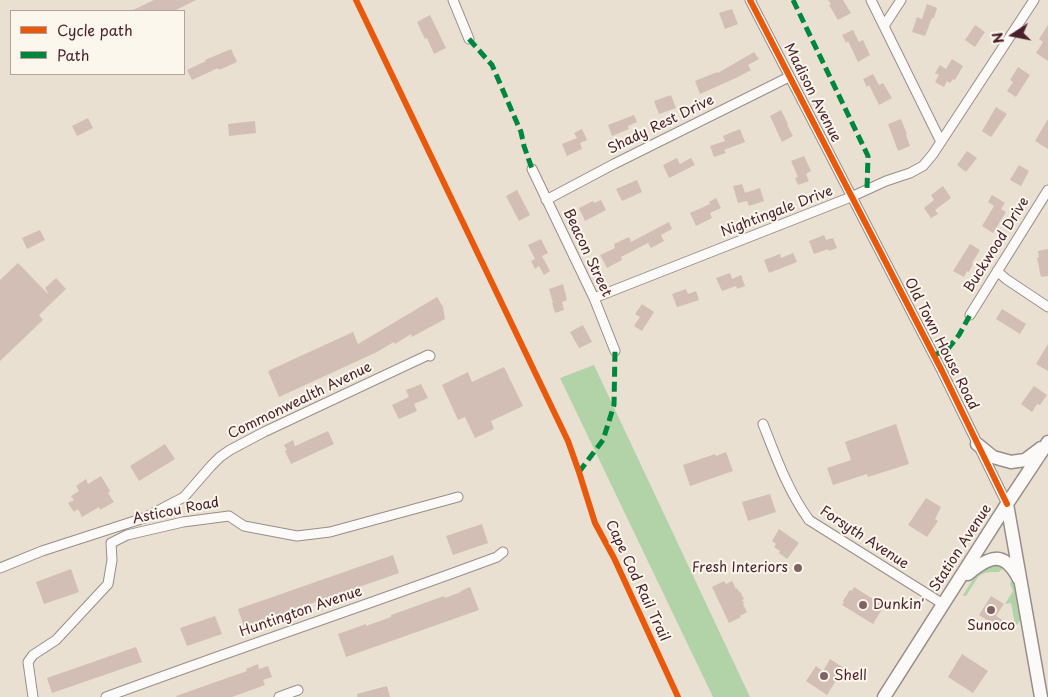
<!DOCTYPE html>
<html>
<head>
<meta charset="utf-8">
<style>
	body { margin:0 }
	#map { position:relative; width:1048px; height:697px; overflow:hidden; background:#e9e0d2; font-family:"Playpen Sans",sans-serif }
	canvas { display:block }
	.legend { position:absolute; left:10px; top:10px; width:175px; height:65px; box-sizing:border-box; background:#fbf7ec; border:1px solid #b4a19f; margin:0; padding:6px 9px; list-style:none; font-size:15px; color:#4a1f2b }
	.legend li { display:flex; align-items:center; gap:10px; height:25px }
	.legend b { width:25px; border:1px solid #b4a19f }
	.north { position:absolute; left:988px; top:10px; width:50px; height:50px; -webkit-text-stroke:4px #fbf7ec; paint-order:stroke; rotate:259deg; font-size:14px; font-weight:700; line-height:20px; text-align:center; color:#4a1f2b }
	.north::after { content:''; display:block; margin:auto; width:18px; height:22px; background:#4a1f2b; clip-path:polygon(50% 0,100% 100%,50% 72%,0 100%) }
</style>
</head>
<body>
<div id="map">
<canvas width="1048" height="697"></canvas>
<ul class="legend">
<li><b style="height:6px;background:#e8590c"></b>Cycle path</li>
<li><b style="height:6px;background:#00873e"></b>Path</li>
</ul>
<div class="north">N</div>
</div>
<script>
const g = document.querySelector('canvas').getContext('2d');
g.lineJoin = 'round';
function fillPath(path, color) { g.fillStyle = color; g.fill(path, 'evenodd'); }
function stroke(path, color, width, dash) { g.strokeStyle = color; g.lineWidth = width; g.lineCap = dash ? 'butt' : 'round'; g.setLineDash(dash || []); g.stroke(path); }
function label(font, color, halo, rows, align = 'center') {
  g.font = font + ' "Playpen Sans",sans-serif'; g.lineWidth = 4; g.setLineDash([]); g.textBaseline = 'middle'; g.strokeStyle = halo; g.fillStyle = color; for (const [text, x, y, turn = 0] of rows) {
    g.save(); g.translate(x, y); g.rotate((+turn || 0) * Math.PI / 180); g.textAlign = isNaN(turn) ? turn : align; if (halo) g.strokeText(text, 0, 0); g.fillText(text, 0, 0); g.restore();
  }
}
fillPath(new Path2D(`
	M594 365 750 697H713L560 378Z
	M991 565H998L1002 567 1003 568 999 572C991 572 985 571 978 577L966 596H964L963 595 977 573Z
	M1011 581 1015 583 1021 619 1017 625 1015 624 1011 603 1005 604 1013 591 1010 584Z`), '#b1d3a7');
fillPath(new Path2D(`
	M154 0H196L174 11H131Z
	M828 0H843L851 13 838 20 829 5 831 4Z
	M927 4 937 8 934 18H932L925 36 912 32 917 17 922 19Z
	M732 9 738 24 725 29 719 13Z
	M430 15 446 48 434 54 427 38 425 39 417 22Z
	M975 25 985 32 975 47 965 40Z
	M1048 25V61L1036 53 1043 42 1039 39Z
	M853 30 859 42 863 40 870 55 858 62 848 41 846 43 842 35Z
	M231 49 237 62 219 70 218 68 192 80 187 70 206 61 205 60Z
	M754 52 759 59 748 65 751 70 736 78 700 94 695 81 717 72 718 73Z
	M952 59 963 66 955 80 953 79 950 83 947 81 944 87 935 82 939 75 935 73 940 65 946 69Z
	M1018 67 1030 75 1016 97 1007 91 1013 82 1010 80Z
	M873 74 879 85 883 83 892 98 879 105 869 85 867 87 863 79Z
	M671 95 676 108 659 114 654 101Z
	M996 107 1007 114 991 137 982 131Z
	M781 110 788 124 787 125 793 136 782 142 770 116Z
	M634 115 637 122 628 126 629 129 612 136 608 125Z
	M88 118 93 128 77 136 72 126Z
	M901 119 907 134 906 135 910 146 898 151 888 124Z
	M1048 119V149L1035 141Z
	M255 121 256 133 229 136 228 124Z
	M582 129 587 140 580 143 582 149 567 156 562 144 577 138 574 133Z
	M740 129 745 142 724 150 726 153 714 157 710 146 725 141 723 136Z
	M967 151 977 158 966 172 957 165Z
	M804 156 811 171 806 174 809 181 798 185 795 178 798 177 791 161Z
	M677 158 680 164 691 158 695 165 669 178 663 165Z
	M1019 165 1029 171 1021 186 1010 180Z
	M637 180 642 192 622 201 616 189Z
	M742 184 745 193 760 188 764 201 749 206 747 201 738 203 733 186Z
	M943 186 951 198 935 210 938 214 931 218 924 208 934 200 931 195Z
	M517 190 530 215 519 221 506 196Z
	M992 195 1005 203 1001 209 1006 212 993 233 982 226 994 206 988 202Z
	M716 198 721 208 710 213 712 218 696 226 690 213 710 204 709 202Z
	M601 200 606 210 585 221 579 208 593 201 594 203Z
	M669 222 672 229 661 235 664 241 651 248 648 243 621 257 622 260 607 268 600 255 615 248 614 244 629 237 631 242Z
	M40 230 45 240 27 249 22 238Z
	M824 235 826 240 833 238 837 248 829 251 828 249 814 254 809 241Z
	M541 239 548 253 542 256 550 271 544 275 539 266 535 269 531 261 535 259 528 245Z
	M970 244 980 250 972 263 973 264 969 272 967 271 964 277 953 271Z
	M1048 249V276L1041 277 1037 258 1039 257 1038 251Z
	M793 253 797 262 769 273 764 260 780 254 781 258Z
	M18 263 49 295 45 288 56 278 66 289 39 315 43 320 0 361V280Z
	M730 273 732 279 741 275 745 286 737 289 736 286 722 291 716 278Z
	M563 284 567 300 562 302 564 310 555 313 552 303H553L549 289Z
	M686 289 688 294 696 291 699 300 677 307 672 294Z
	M437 297 443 307 445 319 412 337 411 334 395 344 394 342 377 352 279 397 268 371 353 332 358 344Z
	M642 304 654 312 642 331 634 326 640 317 635 314Z
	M1002 309 1026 324 1020 334 996 319Z
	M583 325 592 342 579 348 570 332Z
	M1048 344V371L1036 364Z
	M504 367 523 406 491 421 494 429 475 438 465 417 458 420 442 385 468 372 472 382Z
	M421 384 428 398 414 404 417 411 399 419 392 405 409 397 406 390Z
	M1034 386 1047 395 1040 405 1037 404 1032 412 1021 404Z
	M896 424 909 464 868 477 867 474 833 485 827 468 851 460 845 442Z
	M328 431 334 444 291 464 285 451 287 450 284 445 293 440 295 446Z
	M165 444 175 459 139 481 130 466Z
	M726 452 733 471 690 486 683 465 715 454 716 456Z
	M101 476 110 491 108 493 114 502 100 510 99 507 82 517 78 509 74 512 68 503 74 500 71 496 79 491 76 486 86 479 88 484Z
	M770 494 776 512 748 521 742 502Z
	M926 498 941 507 935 519 938 521 927 537 908 525Z
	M482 524 488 543 453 555 446 536Z
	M779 529 799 543 787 559 779 553 780 551 774 547 776 544 772 541Z
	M393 555 399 573 244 627 238 609Z
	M71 569 79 592 44 604 36 582Z
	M724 581 726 584 732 581 736 589 737 588 739 592 740 591 744 599 742 600 744 603 743 604 747 612 740 616 741 617 729 623 712 587Z
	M470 587 479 610 346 657 338 634 366 624V626L391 617V615L444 596 445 598 461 592V591Z
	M854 587 884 606 873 624 842 605 844 602 843 601 850 590 852 591Z
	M991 596 1004 604 996 616 1004 621 999 628 979 615Z
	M215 616 222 634 187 646 180 628Z
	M136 647 142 662 52 693 47 678Z
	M962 654 988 671 973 693 948 677Z
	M830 659 844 668 827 695 806 681 816 666 823 671Z
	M258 664 259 669 268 666 272 677 263 680 265 685 232 697H177L176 696 247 671 246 669Z
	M387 686 390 697H357V694Z`), '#d2beb4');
const minor = new Path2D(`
	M453 0 469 39
	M750 0 942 371 1007 504
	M871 0 941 142
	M884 26 901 0
	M532 169 594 298 615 351
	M546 200 614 164 789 77
	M997 271 1006 279 1048 307
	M594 298 851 197 886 181 910 173 923 166 933 154 1034 0
	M970 315 1048 190
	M763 424C776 457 788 491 809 520L943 604
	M0 568 42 551 144 518 184 497 211 466 220 457 230 450 264 432 428 355 430 356
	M33 697 28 662 33 655 56 640 108 584 112 560 111 543 127 535 183 522 229 516 244 526 297 536 330 532 458 497
	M106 697C236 649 367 605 497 557L503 552
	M279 697 298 690`);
const secondary = new Path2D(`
	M977 444 993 457 1011 462 1025 460 1041 448
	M1007 504 1041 697
	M968 574C989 556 1004 550 1019 579
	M884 697 1007 504 1048 442`);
stroke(minor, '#988d88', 11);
stroke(secondary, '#988d88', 15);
stroke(minor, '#fcfaf8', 9);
stroke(secondary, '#fcfaf8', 12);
stroke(new Path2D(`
	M793 0 868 156 867 189
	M469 39 492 65 521 132 524 146 532 169
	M934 355 947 350 959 335 970 315
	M579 472 603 440 614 405 615 351`), '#00873e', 5, [10, 5]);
stroke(new Path2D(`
	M356 0 568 441 579 472 595 523 614 558 678 697
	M750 0 942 371 1007 504`), '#e8590c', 6);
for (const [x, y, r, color] of [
	[798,568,5,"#826365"],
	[863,605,5,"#826365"],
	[991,610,5,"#826365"],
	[824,676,5,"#826365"]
]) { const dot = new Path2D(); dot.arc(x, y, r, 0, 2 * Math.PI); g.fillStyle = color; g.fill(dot); stroke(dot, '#fbf7ec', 2); }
label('14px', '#4a1f2b', '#fbf7ec', [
	["Madison Avenue",812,93,63],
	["Shady Rest Drive",661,125,-26],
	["Nightingale Drive",777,212,-21],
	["Buckwood Drive",997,245,-58],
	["Beacon Street",587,253,65],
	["Old Town House Road",941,344,63],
	["Commonwealth Avenue",300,401,-26],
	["Asticou Road",176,511,-11],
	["Forsyth Avenue",864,538,33],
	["Station Avenue",961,548,-57],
	["Cape Cod Rail Trail",637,581,65],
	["Huntington Avenue",301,612,-19]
]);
label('14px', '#4a1f2b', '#fbf7ec', [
	["Fresh Interiors",788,568,"right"],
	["Dunkin'",873,605],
	["Sunoco",991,626,"center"],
	["Shell",834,676]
], 'left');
</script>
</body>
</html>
